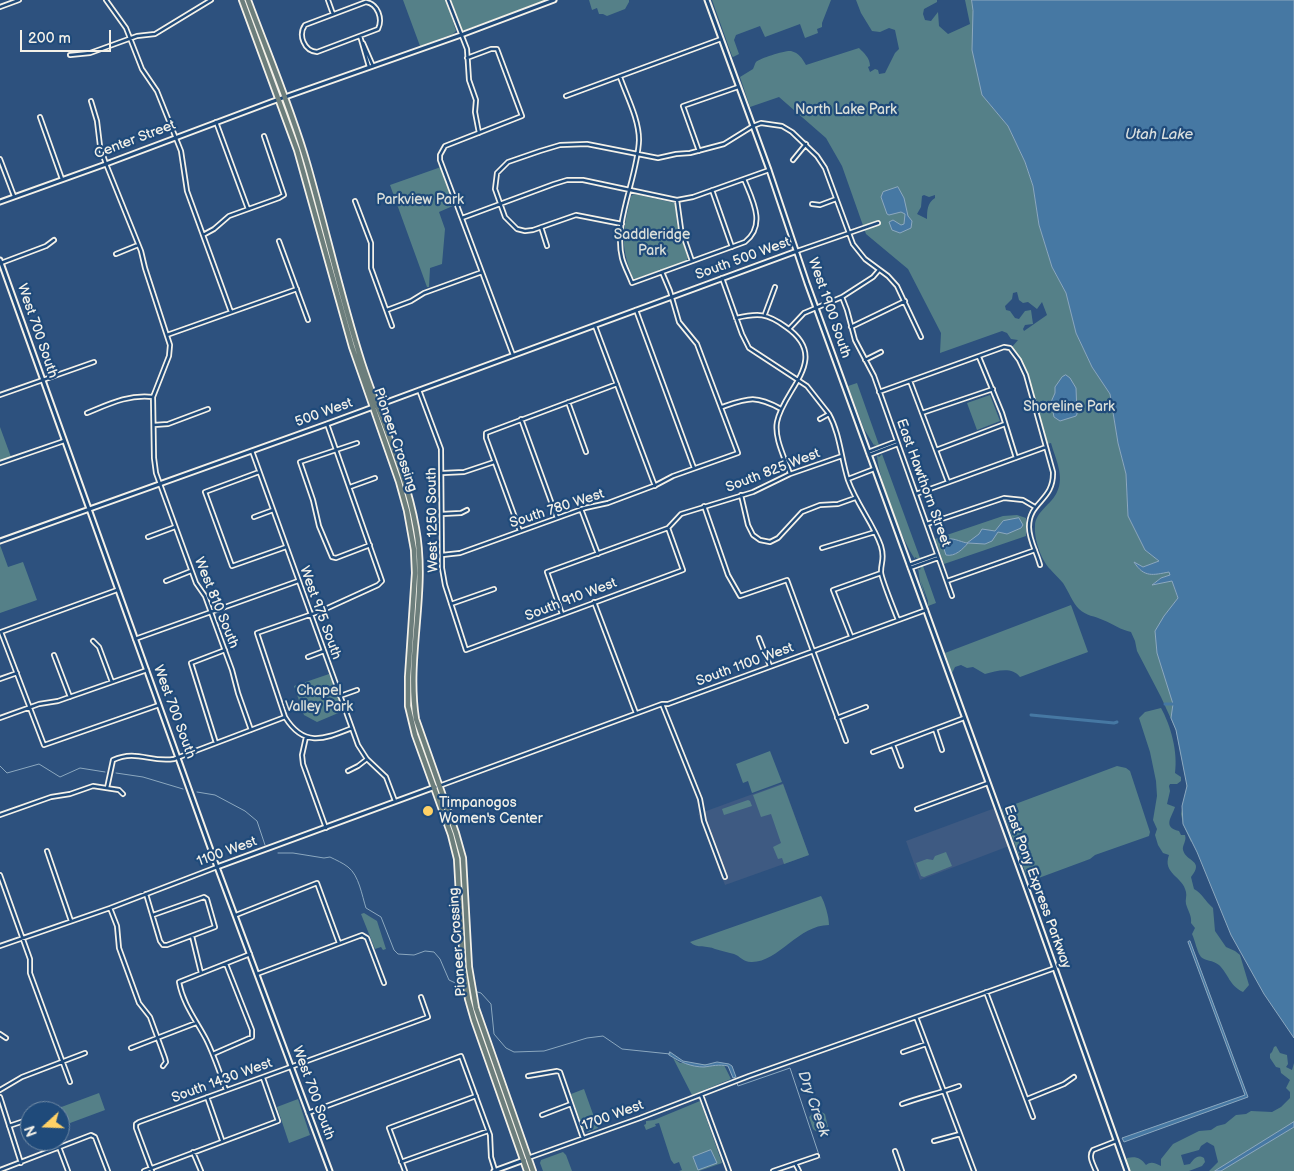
<!DOCTYPE html>
<html>
<head>
<meta charset="utf-8">
<style>
	body { margin:0 }
	#map { position:relative; width:1294px; height:1171px; overflow:hidden; background:#2d517e; font-family:"Balsamiq Sans",sans-serif }
	canvas { display:block }
	.north { position:absolute; left:20px; top:1101px; width:50px; height:50px; box-sizing:border-box; background:#1f4a7a; border:1px solid #748da6; border-radius:50%; rotate:250deg; font-size:14px; font-weight:700; line-height:20px; text-align:center; color:#f4f1e8 }
	.north::after { content:''; display:block; margin:auto; width:18px; height:22px; background:#ffd166; clip-path:polygon(50% 0,100% 100%,50% 72%,0 100%) }
	.scale { position:absolute; left:20px; top:30px; width:91px; height:22px; box-sizing:border-box; border:2px solid #f4f1e8; border-top:0; padding-left:6px; font-size:15px; line-height:18px; white-space:nowrap; color:#f4f1e8; -webkit-text-stroke:4px #1f4a7a; paint-order:stroke }
</style>
</head>
<body>
<div id="map">
<canvas width="1294" height="1171"></canvas>
<div class="north">N</div>
<div class="scale">200 m</div>
</div>
<script>
const g = document.querySelector('canvas').getContext('2d');
g.lineJoin = 'round';
function fillPath(path, color) { g.fillStyle = color; g.fill(path, 'evenodd'); }
function stroke(path, color, width, dash) { g.strokeStyle = color; g.lineWidth = width; g.lineCap = dash ? 'butt' : 'round'; g.setLineDash(dash || []); g.stroke(path); }
function label(font, color, halo, rows, align = 'center') {
  g.font = font + ' "Balsamiq Sans",sans-serif'; g.lineWidth = 4.5; g.setLineDash([]); g.textBaseline = 'middle'; g.strokeStyle = halo; g.fillStyle = color; for (const [text, x, y, turn = 0] of rows) {
    g.save(); g.translate(x, y); g.rotate((+turn || 0) * Math.PI / 180); g.textAlign = isNaN(turn) ? turn : align; if (halo) g.strokeText(text, 0, 0); g.fillText(text, 0, 0); g.restore();
  }
}
fillPath(new Path2D(`
	M783 783 809 855 725 885 698 814Z
	M995 808 1009 846 920 880 906 841Z`), '#3e5a82');
fillPath(new Path2D(`
	M403 0H446L456 31 453 34 420 46Z
	M451 0H546L462 31Z
	M589 0H629V2L625 9 607 16 603 14H599L597 8 592 10Z
	M712 0H831L822 23V27L817 29 818 33 805 38 800 24 765 37 760 26 736 35 734 40 739 54 733 57 732 56Z
	M856 0H937V2L924 9 923 14 925 20 931 21 938 12 939 26 948 34 970 24 965 0H972L982 95 1008 126 1025 162 1033 186 1039 225 1052 267 1066 293 1076 333 1092 367 1110 394 1118 443 1126 474 1128 516 1145 550 1159 561 1143 567 1135 563 1139 569 1169 572 1171 575 1161 578 1153 584 1172 581 1178 599V684L1191 842 1183 824 1181 814 1187 786 1176 730 1161 697 1137 651 1135 641 1131 632C1121 630 1113 624 1103 620 1095 616 1086 616 1079 609 1072 602 1069 592 1063 583 1059 578 1054 574 1050 569 1041 560 1034 539 1035 526 1035 512 1052 504 1057 492 1065 476 1055 458 1051 443L1047 444 1026 371 1022 361 1012 347 1018 340 1011 339 1007 333 1002 331 940 353 941 333 908 269 866 234 842 166 826 138 779 97 750 107 740 77 753 69C754 67 755 63 756 62 760 58 786 50 791 51 799 53 802 58 806 65L859 48C864 53 870 58 870 66L868 67 870 72 875 69 878 70 879 74 885 73 895 53 899 49 895 30 889 28 880 32 872 31 861 13ZM924 195 929 197 935 195V198C927 203 927 211 927 219L917 214 921 207 922 196ZM1017 292 1019 300 1023 303 1028 302 1037 309 1042 302 1047 315 1024 331 1023 329 1025 325 1033 324 1031 310 1025 311 1019 319 1015 318 1010 311 1006 310 1005 306 1012 299 1013 293Z
	M441 167 455 205 439 212 445 229 442 264 430 268 429 287H427L390 185Z
	M634 194 675 203 677 225 688 258 686 261 635 279 633 278C619 242 623 232 631 196Z
	M857 383 879 445 876 446 874 444 875 447 864 429 848 386Z
	M990 395 1000 421 977 430 967 403Z
	M0 427 11 457 0 461Z
	M882 454 920 558 932 555 931 556 917 560 918 559 915 557V559C902 541 878 477 877 455L879 457Z
	M1017 515 1026 518V536L944 564 935 539 1003 516Z
	M0 545 8 567 23 562 37 600 0 613Z
	M934 561 923 566 936 603 928 606V601L921 581 927 602 920 582 918 568 920 570 921 567 920 566Z
	M1071 605 1088 652 1020 677C1012 666 996 671 985 674L973 667 967 668 961 665 955 667 952 673 945 653Z
	M329 674 343 711 317 722 304 715 294 686Z
	M1161 708C1171 726 1178 752 1175 773L1181 777V781L1177 784H1170L1169 786 1170 791 1167 804 1175 807C1172 817 1162 827 1179 831L1181 835H1185C1187 841 1182 845 1183 850 1186 862 1205 860 1191 877L1194 889C1202 893 1205 901 1213 908L1215 931 1226 947 1235 951 1240 955 1249 985 1243 992C1229 985 1229 975 1219 965 1213 960 1205 961 1201 957 1197 952 1195 940 1192 934L1195 928 1191 923C1192 916 1188 911 1186 904 1185 900 1187 896 1186 892 1183 876 1162 874 1169 855L1163 853 1158 845 1155 835 1157 829 1153 820 1157 796 1156 781 1150 752 1139 718 1145 712Z
	M770 751 782 782 752 793 748 781 743 783 736 764Z
	M1117 766 1126 768 1130 771 1150 832 1149 836 1095 855 1090 859 1036 879 1027 877 1002 809Z
	M783 784 809 855 784 864 782 858 778 859 773 847 781 843 771 814 761 817 753 795Z
	M748 800 750 801 752 806 724 815 722 809Z
	M946 852 952 866 924 877 921 876 916 863 927 859 933 860 935 856Z
	M821 896C825 903 829 917 829 925 798 925 778 963 751 962 743 962 740 956 734 954 727 952 721 951 715 949 707 945 697 949 690 942Z
	M364 913 377 921 386 949 383 950 381 947 375 949 361 914Z
	M1276 1046 1280 1053 1287 1055 1288 1064 1286 1067 1292 1070 1294 1063V1171H1209L1218 1162 1214 1146 1207 1142 1201 1146 1199 1150 1181 1155 1184 1165 1190 1164C1194 1159 1197 1154 1204 1158L1205 1162 1202 1166 1189 1171H1129L1126 1162 1127 1158C1136 1156 1141 1158 1146 1165 1151 1161 1155 1163 1161 1166V1159L1173 1144 1199 1131 1211 1130 1217 1126 1225 1124 1236 1115 1246 1114 1251 1111 1272 1112 1281 1107 1290 1098V1092L1286 1088 1290 1080 1281 1073 1280 1068 1276 1067 1270 1058V1054L1272 1052 1274 1047Z
	M673 1058 680 1063 724 1065 731 1079 692 1095Z
	M584 1089 598 1128 588 1132 583 1129 571 1094Z
	M99 1093 105 1110 62 1126 60 1111 56 1109Z
	M298 1099 310 1135 289 1143 277 1107Z
	M700 1101 722 1163 699 1171H679L682 1170 679 1162 674 1164 671 1160 659 1123 655 1124 656 1126 646 1130 644 1125 646 1124V1121L654 1120Z
	M820 1111 825 1114 828 1127 825 1130 817 1132 813 1129 809 1117 812 1114Z
	M563 1152 566 1155 572 1171H543L540 1163 541 1160Z`), '#558088');
const water = new Path2D(`
	M972 0H1294V1038L1264 994 1231 935 1197 852 1183 824 1182 806 1187 786 1186 781 1176 730 1171 718 1173 704 1157 653 1155 631 1164 616 1178 598 1172 581 1152 585 1161 578 1170 575 1169 572C1153 575 1144 578 1134 562L1143 567 1159 561 1145 550 1128 516 1126 474 1118 443 1110 394 1092 367 1076 333 1066 293 1052 267 1039 225 1033 186 1025 162 1008 126 982 95 972 50 973 11Z
	M898 187 904 198 908 216 912 221 911 228 900 233 892 230 889 222 893 220 901 225 904 224 905 214 901 212 889 215 887 214 881 197 883 192Z
	M1066 375 1070 378 1076 388 1077 414 1076 416 1060 421 1054 417 1051 402 1055 393V387L1062 377Z
	M1019 518 1023 525 1021 528 1007 534 998 532 992 541 985 544 968 543C963 549 955 557 946 555L942 543C950 535 957 541 967 543L979 534 982 529 995 531 1003 521Z
	M1190 941 1248 1097 1124 1142 1122 1138 1245 1095 1188 942Z
	M670 1052 683 1061 705 1065 717 1062 729 1064 732 1066 736 1077 733 1078 728 1066C719 1064 712 1066 704 1067 691 1067 680 1062 669 1055Z
	M1294 1122V1127L1221 1171H1215Z
	M711 1150 717 1163 698 1170 693 1157Z`);
fillPath(water, '#4678a3');
stroke(water, '#8ca8bf', 1);
stroke(new Path2D(`
	M0 766 7 773 39 764 60 777 80 768 105 772
	M116 773 143 777 183 789
	M197 792 215 795 245 811 257 821 265 845
	M278 853H293L324 858 330 857C336 860 343 863 348 867 359 875 362 896 366 908L381 917 394 950 398 954 414 955 425 951 434 952 440 959 449 980 466 988
	M474 991 481 993 491 1004 494 1034 506 1048 514 1052 544 1051 587 1038 603 1036 622 1049 670 1054
	M735 1078 738 1086 790 1068 820 1158`), '#8ca8bf', 1);
stroke(new Path2D(`
	M1165 704H1173
	M1031 715 1114 723 1117 722`), '#4678a3', 3);
const street = new Path2D(`
	M106 0 126 28 142 69 157 91 181 151 187 191 231 312
	M328 0 333 14
	M448 0 467 49 469 80 476 100 475 112 479 133
	M366 2C378 4 383 19 378 29L317 52C304 51 298 35 305 25Z
	M0 7 19 0
	M360 36 369 67
	M363 43 373 66
	M70 55 90 53 137 36 155 34 211 0
	M467 58 491 49H497L522 116 445 146 440 155V160L513 355
	M620 77C627 97 639 119 639 140 638 176 613 223 622 258 624 266 629 275 632 283L745 242C767 225 752 199 744 179
	M566 96 721 39
	M91 101 97 121 100 146 106 164 141 251 145 268 170 345 169 356 153 397 154 458 156 473 196 583 205 596 232 670 238 693 251 730
	M40 117 62 179
	M216 122 248 209
	M699 151 683 106 738 87
	M0 159 14 196
	M793 160 806 144
	M712 190 732 247
	M677 200 681 229 692 261
	M355 201 371 243V268L392 326
	M812 204 820 205 836 199
	M462 218 554 184 567 180H583L677 200 693 197 769 170
	M622 224 576 215 533 230 525 231 517 229 505 217 495 189 497 173 508 162 540 151 560 145 587 144 658 158 676 154 690 153 724 144 753 126 761 123 782 126 792 132 817 156 825 168 853 244 865 259 888 276 897 286 921 337
	M541 227 547 246
	M203 235 214 229 229 216 279 198 284 195 264 136
	M279 241 308 320
	M797 251 878 223
	M116 254 138 245
	M1 263 46 246 54 240
	M722 278 742 334 749 348 807 386 829 414
	M842 297 847 310 855 340 874 376 952 596
	M387 310 411 301 424 293 482 272
	M636 310 694 468
	M765 314 775 287
	M736 318C758 313 767 313 786 327 832 359 783 389 777 422 774 438 785 458 790 474
	M595 326 655 486
	M851 327 905 301
	M789 329 804 313 842 297 873 277 879 270
	M167 335 297 289
	M979 357 1002 413 1016 458
	M865 360 881 352
	M910 381 948 482
	M419 390 441 449 442 568 445 585 466 650 683 570 668 528
	M879 392 1004 347 1010 348 1019 360 1026 375 1053 472C1054 501 1029 501 1029 527 1029 540 1037 553 1040 565
	M0 395 94 362
	M568 402 586 452
	M722 407C749 398 755 395 781 409
	M87 413C109 404 129 394 153 397
	M922 413 993 389
	M521 419 557 518
	M820 419 829 414C840 434 841 458 848 480 857 505 873 523 881 546 885 559 881 561 881 572 881 578 895 612 898 620
	M327 424 382 581 378 585 321 611 257 633 285 717C304 748 324 739 352 728
	M154 425 168 424 208 409
	M357 443 300 462 313 500 319 526 332 557 336 558 370 545
	M936 450 1005 424
	M252 451 358 745 367 759 386 777 395 801
	M868 452 897 441
	M869 455 898 444
	M0 463 64 441
	M259 472 205 492 232 566 286 547
	M443 473 464 472 494 462
	M848 479 874 469
	M350 487 375 478
	M916 494 1046 447
	M741 495 748 525 753 535 760 540 770 542 778 538 802 512 820 505 838 504 855 498
	M704 506 728 575 740 596 787 580 846 741
	M581 509 598 554
	M442 514 461 513 467 510
	M254 517 273 510
	M927 524 1004 498 1023 500 1035 507
	M520 531 486 438V433L617 384
	M148 537 175 527
	M822 548 875 532
	M442 555 460 553 585 508 608 503 656 485 673 476 738 453 697 344 679 322 670 291 662 272
	M909 565 937 555
	M910 568 938 558
	M166 581 191 571
	M947 581 1035 550
	M594 602 636 713
	M451 604 494 589
	M562 614 547 572 668 528 681 514 753 492 790 474 842 456
	M1 632 44 745 159 705
	M1 632 117 590
	M851 636 833 590 881 573
	M759 638 770 666
	M135 639 298 581
	M93 641 99 647 112 682
	M54 655 70 697
	M308 657 324 651
	M0 679 17 673
	M340 696 357 690
	M662 704 700 799 704 821 725 877
	M0 718 39 704 58 701 147 670
	M837 718 866 707
	M935 729 942 750
	M306 737 302 755 303 764 326 828
	M216 743 191 663 225 650
	M893 745 901 766
	M873 752 964 718
	M348 771 358 766 367 759
	M439 786 662 704H668L926 610
	M107 788 113 760C137 749 150 763 174 759L285 717
	M917 809 988 783
	M0 815 51 797 70 794 93 786 119 790 123 794
	M47 851 71 921
	M0 875 30 959V973L70 1082
	M146 894 160 941 163 945H167L215 927 207 899 204 897 153 915
	M110 908 117 926 119 948 139 1003 150 1017 165 1058 166 1062 163 1066
	M236 915 317 883 339 943
	M192 936 201 973
	M0 946 110 908 217 867
	M257 974 362 935 367 938 384 983
	M986 992 1033 1117
	M916 1017 974 1171
	M0 1034 6 1038
	M131 1048 196 1023
	M903 1052 926 1044
	M213 1054 252 1037V1030L226 964
	M528 1076 557 1071 560 1072 583 1138
	M0 1090 22 1077 85 1053
	M226 1090C220 1073 214 1055 206 1039 196 1020 183 1004 179 982L250 954
	M701 1095 729 1171
	M0 1097 21 1163
	M207 1097 222 1140
	M1027 1099 1064 1084 1074 1077
	M902 1104C921 1097 940 1093 959 1086
	M308 1113 461 1056 490 1135 491 1157 495 1170
	M542 1115 571 1104
	M9 1126 30 1119
	M934 1141 960 1134
	M59 1147 68 1171
	M895 1151 902 1171
	M193 1152 201 1171
	M528 1158 640 1118 749 1076 1055 968
	M401 1162 488 1131
	M796 1165 799 1171
	M0 1170 91 1135 95 1137 108 1171
	M144 1171 278 1121 263 1078
	M152 1171 136 1128V1124L139 1122 428 1017 421 997
	M405 1171 389 1128 476 1096
	M773 1171 817 1156
	M1096 1171C1093 1164 1088 1156 1093 1150L1116 1141`);
const secondary = new Path2D(`
	M707 0 769 170 807 283 1034 909 1127 1171
	M0 202 106 164 271 102 461 35 554 0
	M0 260 217 867 330 1171
	M0 541 327 424 797 251
	M217 867 435 787
	M494 1171 524 1160`);
const highway = new Path2D(`
	M242 0 297 150 352 347 399 482 407 511 414 550 415 573 408 677V706L415 735 451 835 457 859 463 966 468 999 474 1020 527 1171
	M248 0C268 54 291 108 307 163 326 229 341 297 362 363 380 418 406 471 416 528 428 592 406 656 416 719L456 833 463 858 469 967 476 1008 533 1171`);
stroke(street, '#f4f1e8', 6);
stroke(secondary, '#f4f1e8', 7);
stroke(highway, '#f4f1e8', 8);
stroke(street, '#1f4a7a', 2.5);
stroke(secondary, '#1f4a7a', 3);
stroke(highway, '#6c7e7c', 4.5);
for (const [x, y, r, color] of [
	[428,811,6,"#ffd166"]
]) { const dot = new Path2D(); dot.arc(x, y, r, 0, 2 * Math.PI); g.fillStyle = color; g.fill(dot); stroke(dot, '#1f4a7a', 2); }
label('14px', '#dce0da', '#1f4a7a', [
	["North Lake Park",846,110],
	["Parkview Park",420,200],
	["Saddleridge",652,235],
	["Park",652,251],
	["Shoreline Park",1069,407],
	["Chapel",319,691],
	["Valley Park",319,707]
]);
label('14px', '#f4f1e8', '#1f4a7a', [
	["Center Street",135,140,-21],
	["South 500 West",743,259,-20],
	["West 1900 South",829,308,71],
	["West 700 South",37,331,71],
	["500 West",324,413,-20],
	["Pioneer Crossing",395,440,71],
	["South 825 West",773,471,-21],
	["East Hawthorn Street",923,483,70],
	["South 780 West",557,509,-18],
	["West 1250 South",433,520,-91],
	["South 910 West",571,600,-21],
	["West 810 South",216,603,68],
	["West 975 South",320,613,70],
	["South 1100 West",745,665,-20],
	["West 700 South",174,712,70],
	["1100 West",227,852,-20],
	["East Pony Express Parkway",1037,887,70],
	["Pioneer Crossing",458,942,-94],
	["South 1430 West",222,1081,-20],
	["West 700 South",313,1093,70],
	["1700 West",613,1116,-20]
]);
label('14px', '#f4f1e8', '#1f4a7a', [
	["Timpanogos",439,803],
	["Women's Center",439,819]
], 'left');
label('italic 15px', '#dadfde', '#1f4a7a', [
	["Utah Lake",1159,135],
	["Dry Creek",813,1104,71]
]);
</script>
</body>
</html>
